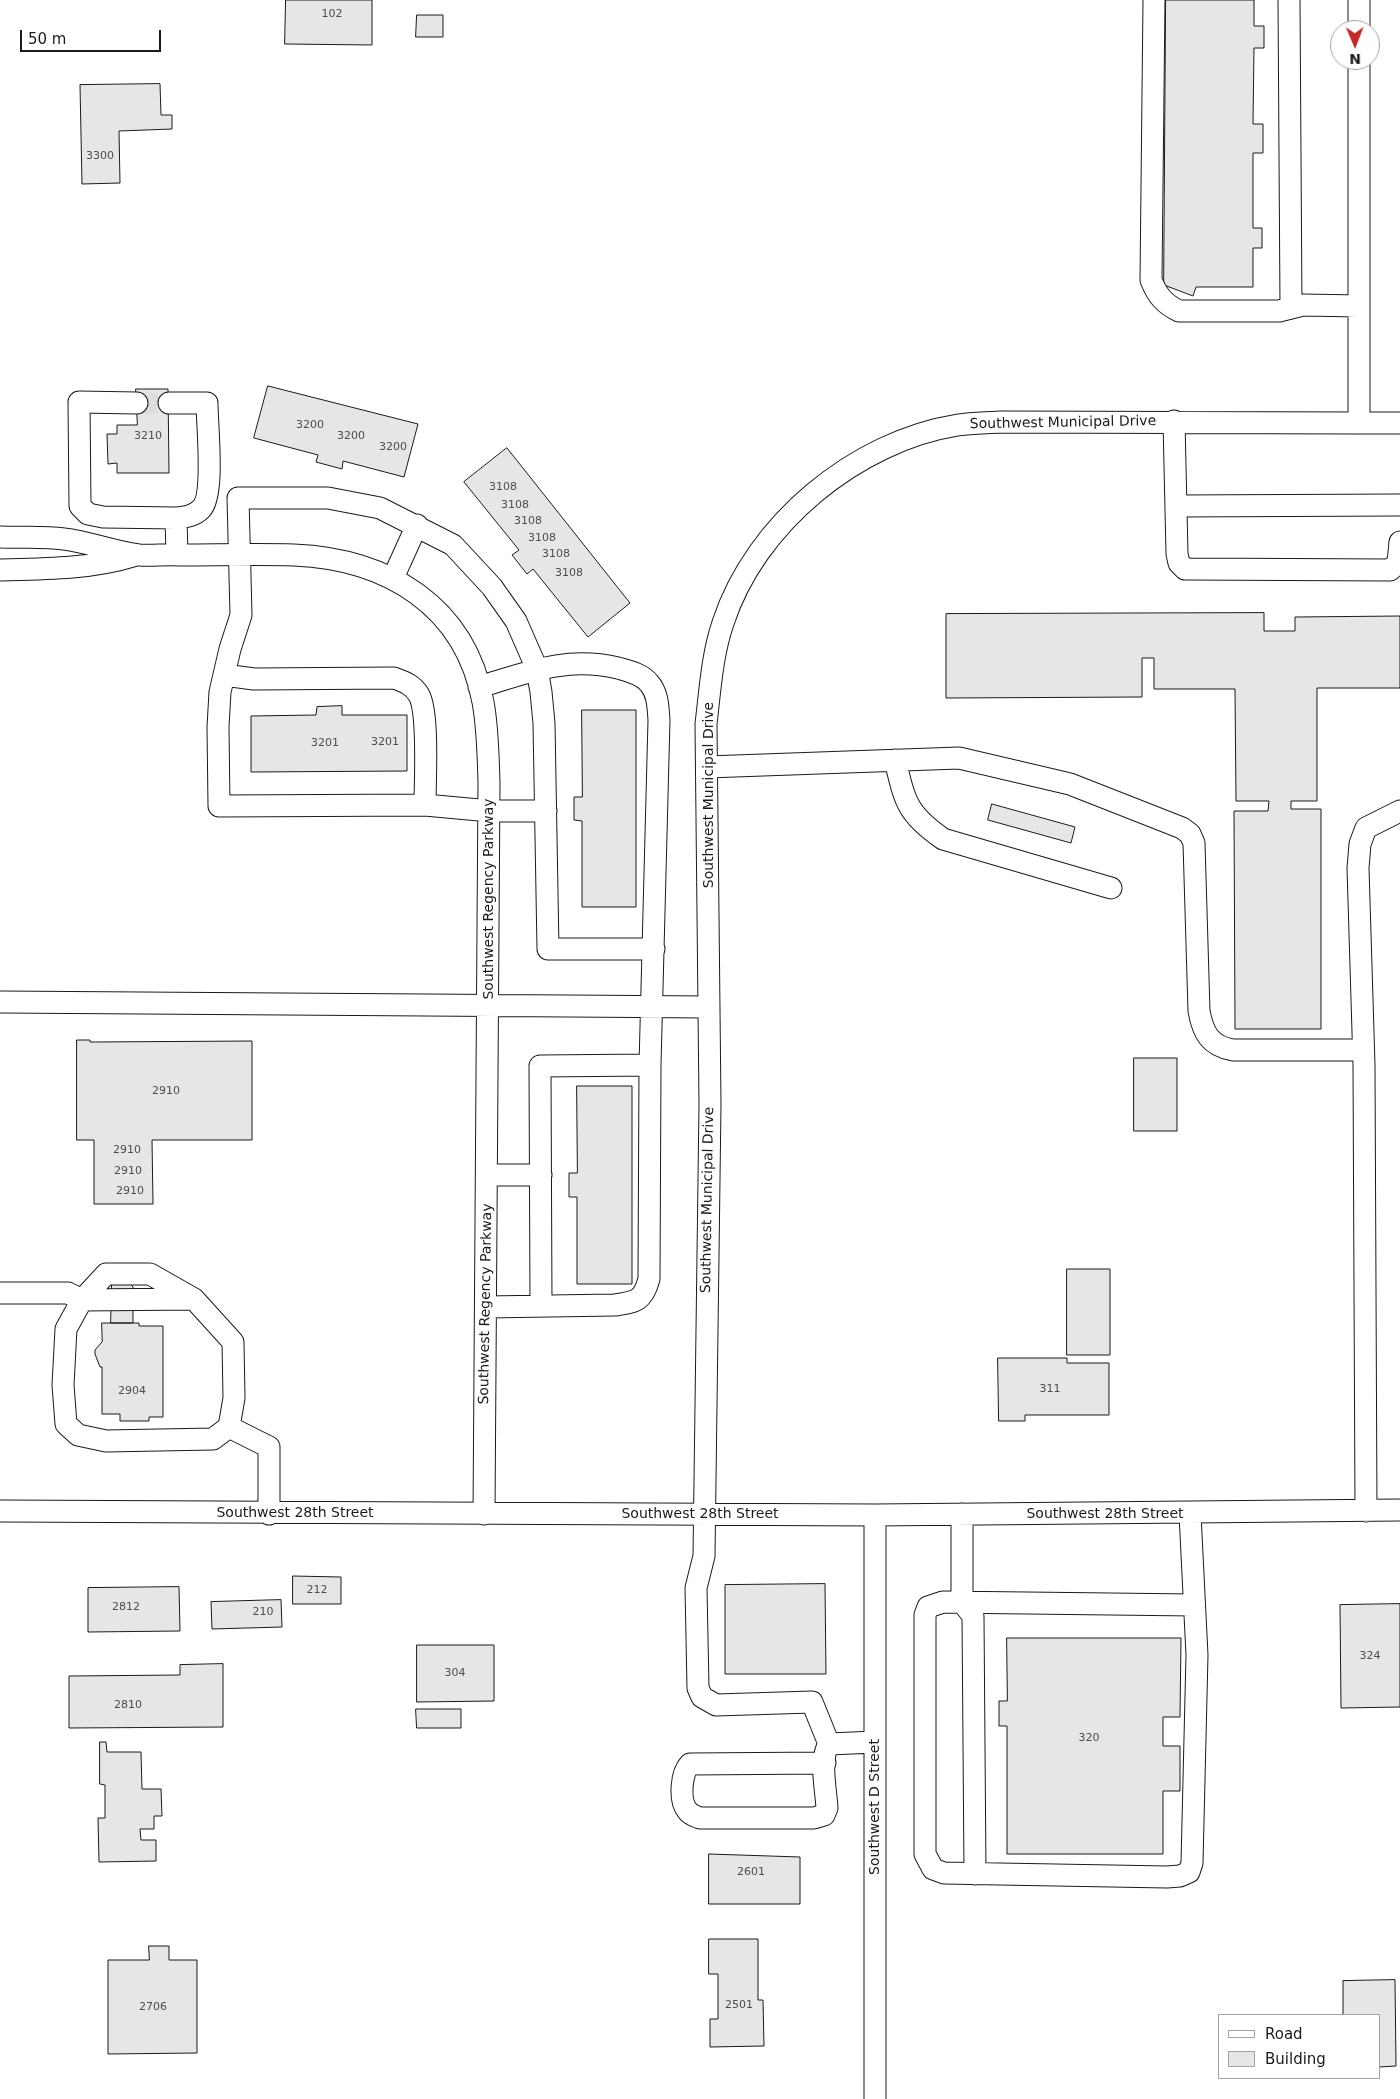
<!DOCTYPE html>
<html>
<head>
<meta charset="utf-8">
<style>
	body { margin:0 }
	#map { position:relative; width:1400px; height:2099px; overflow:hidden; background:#fff; font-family:"DejaVu Sans",sans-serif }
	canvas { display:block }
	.legend { position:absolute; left:1218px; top:2014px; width:162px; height:65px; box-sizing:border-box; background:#fff; border:1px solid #a3a3a3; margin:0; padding:6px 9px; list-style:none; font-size:15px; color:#1a1a1a }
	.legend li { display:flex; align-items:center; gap:10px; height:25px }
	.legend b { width:25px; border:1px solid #a3a3a3 }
	.north { position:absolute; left:1330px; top:20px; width:50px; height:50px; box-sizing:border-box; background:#fff; border:1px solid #a3a3a3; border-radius:50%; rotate:179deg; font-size:14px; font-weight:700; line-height:20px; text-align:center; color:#1a1a1a }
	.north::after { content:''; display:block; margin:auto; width:18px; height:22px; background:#c62828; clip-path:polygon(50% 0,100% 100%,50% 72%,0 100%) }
	.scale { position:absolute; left:20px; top:30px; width:141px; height:22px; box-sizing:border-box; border:2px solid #1a1a1a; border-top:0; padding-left:6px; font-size:15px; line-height:18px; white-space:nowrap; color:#1a1a1a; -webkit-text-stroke:4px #fff; paint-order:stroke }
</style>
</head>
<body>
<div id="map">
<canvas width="1400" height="2099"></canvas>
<ul class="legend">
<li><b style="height:6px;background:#fff"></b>Road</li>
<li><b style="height:14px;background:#e6e6e6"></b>Building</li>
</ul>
<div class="north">N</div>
<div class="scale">50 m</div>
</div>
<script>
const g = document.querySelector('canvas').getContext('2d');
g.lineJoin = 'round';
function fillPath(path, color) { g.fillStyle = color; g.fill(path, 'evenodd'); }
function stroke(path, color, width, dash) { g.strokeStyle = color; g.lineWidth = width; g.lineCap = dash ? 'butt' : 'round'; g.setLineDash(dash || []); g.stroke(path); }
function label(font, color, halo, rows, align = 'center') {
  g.font = font + ' "DejaVu Sans",sans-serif'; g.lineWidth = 4; g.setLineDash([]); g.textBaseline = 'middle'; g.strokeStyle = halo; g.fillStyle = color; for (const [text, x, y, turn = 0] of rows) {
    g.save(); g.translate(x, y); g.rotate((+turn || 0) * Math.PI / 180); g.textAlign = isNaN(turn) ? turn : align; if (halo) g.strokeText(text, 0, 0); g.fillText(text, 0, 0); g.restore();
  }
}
const building = new Path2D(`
	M286 0H372V45L285 44Z
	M1166 0H1254V26H1264V48H1254L1253 124H1263V153H1253V228H1262V248H1253V287H1196L1193 296 1164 285Z
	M417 15H443V37H416Z
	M160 84 161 115H172V129L119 131 120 183 82 184 80 85Z
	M268 386 418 424 404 477 343 461 342 469 316 462 318 455 254 438Z
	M136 389H168L169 473H117V463L108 464 107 434H117V425H137Z
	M507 448 630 603 588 637 533 569 527 574 512 555 519 550 464 482Z
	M1264 613V631H1295V617L1400 616V688H1317V801H1291V809H1321V1029H1235L1234 811H1268L1269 801H1236L1235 689H1154V658H1142V697L946 698V614Z
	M342 706V715H407V771L251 772V716L316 715 317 707Z
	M582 710H636V907H582V821L574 820V797H582Z
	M992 804 1075 827 1071 843 988 820Z
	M77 1040H90V1042L252 1041V1140H152L153 1204H94V1140H77Z
	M1134 1058H1177V1131H1134Z
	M577 1086H632V1284H577V1197H569V1173H577Z
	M1067 1269H1110V1355H1067Z
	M112 1284H131L133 1287V1323H111Z
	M102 1323H139V1326H163V1417H149V1421H120V1414H102V1367H100L95 1354V1350L102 1342Z
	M998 1358H1067V1363H1109V1415H1025V1421H999Z
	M293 1576 341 1577V1604H293Z
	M825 1584 826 1674H725V1585Z
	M179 1587 180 1631 88 1632V1588Z
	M281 1600 282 1627 212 1629 211 1602Z
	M1400 1604V1707L1341 1708 1340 1605Z
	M1007 1638H1181L1180 1717H1163V1746H1180V1791H1163V1854H1007V1726H999V1701H1007Z
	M417 1645H494V1701L417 1702Z
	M223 1664V1727L69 1728V1676L180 1675V1665Z
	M416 1709H461V1728H417Z
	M100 1742H106L107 1752H141L142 1789H161L162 1816H154V1829H140L141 1840H156V1861L99 1862 98 1818H105V1785L100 1784Z
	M709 1854 800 1857V1904H709Z
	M709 1939H758V2000H763L764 2046 710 2047V2019H718V1974H709Z
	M149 1946H169V1960H197V2053L108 2054V1960H149Z
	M1395 1980 1396 2066 1379 2067V2015H1343V1981Z`);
fillPath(building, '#e6e6e6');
stroke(building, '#1a1a1a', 1);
stroke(new Path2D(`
	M137 403H169`), '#ddd', 21, [21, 11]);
const minor = new Path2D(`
	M1154 0 1151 280C1157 295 1164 304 1179 311H1279L1303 305 1359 306
	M1289 0 1291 308
	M1359 0V30
	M137 403 79 402 80 506 88 514 103 517 176 518 177 555
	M169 403H207C207 425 215 496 201 509 194 516 186 517 176 518
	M1174 421 1177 554 1179 563 1185 569 1390 570 1398 563 1400 542
	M1359 423H1400
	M1176 506 1400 505
	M0 537C21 538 43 536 64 539 89 542 114 552 139 555 152 556 167 554 180 555 218 555 256 554 294 555 387 559 465 605 483 702 488 729 488 755 489 782L484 1514
	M0 570C44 569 91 569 133 556
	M393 578 417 525
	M224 675 254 679 394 678C405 682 413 685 419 695 429 713 425 781 425 805
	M479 687C529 672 566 656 618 668 629 671 642 674 649 683 658 693 658 707 659 720L650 1065 649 1279C643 1301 636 1302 615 1305L486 1307
	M895 760C905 802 907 814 943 839L1111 888
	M707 767 959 758 1070 784 1182 828 1190 834 1194 843 1199 1011C1203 1033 1210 1046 1233 1050H1363
	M546 811H490L425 805 219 806 218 727 220 692 230 649 241 615 238 498H328L380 508 453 545 492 587 516 621 537 669 541 692 544 723 548 949H654
	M0 1002 709 1007
	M487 1175H541
	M106 1274H150L194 1299 233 1342 234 1398 229 1427 213 1439 106 1441 78 1435 66 1424 63 1385 66 1329 82 1300Z
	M0 1293H68L82 1300 194 1299
	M541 1306 540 1066 650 1065
	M229 1427 269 1447V1514
	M0 1511 875 1515 1400 1510
	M1366 1511 1364 1065 1358 868 1360 844 1366 828 1400 811
	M962 1514V1602L973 1616 975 1874
	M1190 1514 1197 1655 1192 1863 1189 1872 1180 1876 1167 1877 944 1873 933 1869 925 1854V1615L928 1607 943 1602 1194 1605
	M829 1744 812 1702 716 1705 702 1697 698 1688 696 1588 704 1556 710 1104 706 724C710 691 712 655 723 623 755 524 856 441 958 425 972 423 986 423 1000 422L1359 423V60
	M825 1763 690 1764C681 1773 679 1800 687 1810 690 1815 695 1816 700 1818H814L824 1815 827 1808C826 1789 819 1759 829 1744L875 1742
	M875 2099V1515`);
stroke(minor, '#1a1a1a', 23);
stroke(minor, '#fff', 21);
label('11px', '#4d4d4d', null, [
	["102",332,14],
	["3300",100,156],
	["3200",310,425],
	["3210",148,436],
	["3200",351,436],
	["3200",393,447],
	["3108",503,487],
	["3108",515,505],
	["3108",528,521],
	["3108",542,538],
	["3108",556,554],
	["3108",569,573],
	["3201",385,742],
	["3201",325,743],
	["2910",166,1091],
	["2910",127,1150],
	["2910",128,1171],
	["2910",130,1191],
	["311",1050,1389],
	["2904",132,1391],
	["212",317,1590],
	["2812",126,1607],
	["210",263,1612],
	["324",1370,1656],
	["304",455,1673],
	["2810",128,1705],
	["320",1089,1738],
	["2601",751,1872],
	["2501",739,2005],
	["2706",153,2007]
]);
label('14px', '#1a1a1a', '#fff', [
	["Southwest Municipal Drive",1063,423,-1],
	["Southwest Municipal Drive",709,795,-90],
	["Southwest Regency Parkway",489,899,-90],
	["Southwest Municipal Drive",708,1200,-89],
	["Southwest Regency Parkway",486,1304,-89],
	["Southwest 28th Street",295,1513],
	["Southwest 28th Street",700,1514],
	["Southwest 28th Street",1105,1514],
	["Southwest D Street",875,1807,-90]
]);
</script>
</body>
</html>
